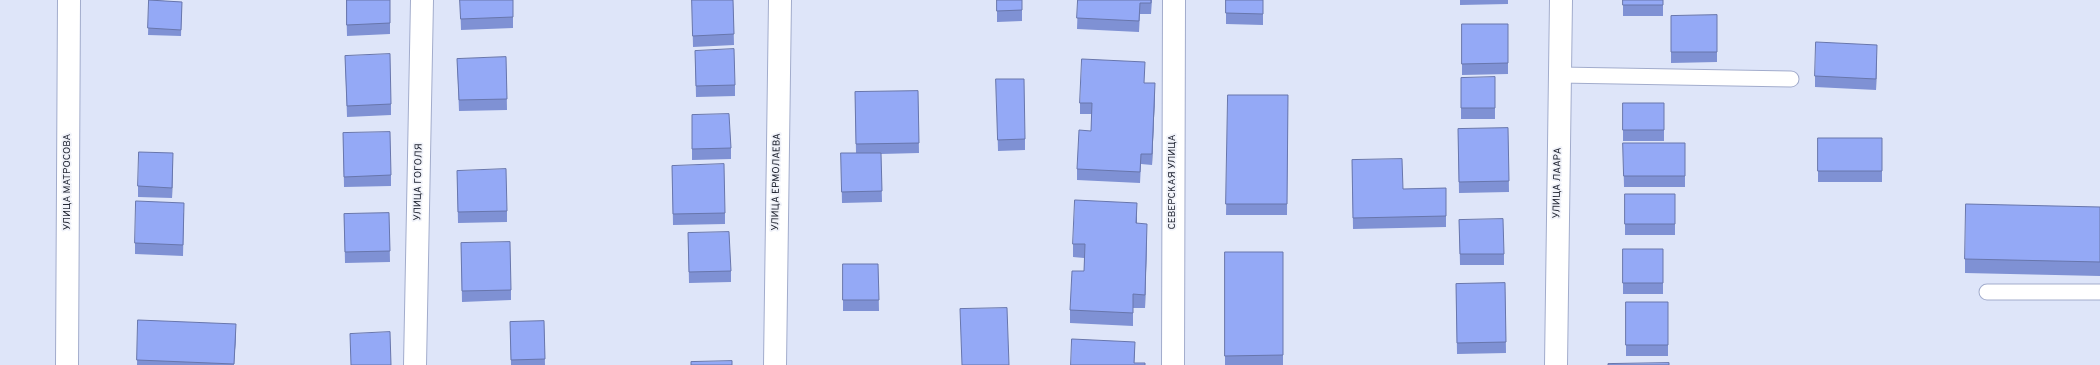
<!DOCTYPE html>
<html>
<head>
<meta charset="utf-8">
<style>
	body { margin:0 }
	canvas { display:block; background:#dee5f9 }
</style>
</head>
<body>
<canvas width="2100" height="365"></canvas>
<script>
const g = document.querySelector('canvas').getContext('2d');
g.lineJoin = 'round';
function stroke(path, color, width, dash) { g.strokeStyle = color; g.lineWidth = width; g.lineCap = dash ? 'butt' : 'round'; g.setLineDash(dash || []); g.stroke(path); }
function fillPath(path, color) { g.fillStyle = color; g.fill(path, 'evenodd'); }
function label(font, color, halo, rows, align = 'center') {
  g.font = font + ' Overpass,sans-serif'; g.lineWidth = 3.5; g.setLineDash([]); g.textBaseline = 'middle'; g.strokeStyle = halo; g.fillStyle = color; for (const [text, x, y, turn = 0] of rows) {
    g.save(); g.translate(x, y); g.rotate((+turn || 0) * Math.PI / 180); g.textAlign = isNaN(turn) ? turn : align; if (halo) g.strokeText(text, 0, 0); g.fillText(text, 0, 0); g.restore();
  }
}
const service = new Path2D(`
	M1560 75 1791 79
	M1987 292H2100`);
const minor = new Path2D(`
	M67 365 69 0
	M415 365 422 0
	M775 365 780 0
	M1173 365 1174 0
	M1556 365 1561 0`);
stroke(service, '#a2accc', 17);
stroke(minor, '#a2accc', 24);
stroke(service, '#fff', 15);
stroke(minor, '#fff', 22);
fillPath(new Path2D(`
	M149 0 182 2 181 36 148 35Z
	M346 0H390V34L347 36Z
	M460 0H513V28L461 30Z
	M692 0H733L734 45 693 47Z
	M997 0H1022V21L997 22Z
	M1078 0H1152L1151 14H1140L1139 32 1077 29Z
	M1226 0H1263V25L1226 24Z
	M1460 0H1508V4L1460 5Z
	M1623 0H1663V16H1623Z
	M1717 15V62L1671 63V16Z
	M1462 24H1508V74L1462 75Z
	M695 51 735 85V96L696 97Z
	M345 56 391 104V115L347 117Z
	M1877 56 1876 90 1815 87V76Z
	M506 57 507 110 459 111 457 59Z
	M1461 78 1495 108V119H1461Z
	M996 79 1025 139V150L998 151Z
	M1144 83 1155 94 1152 165 1141 164 1140 183 1077 180V169L1091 131 1092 114H1080V103Z
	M918 91 919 153 881 154 882 202 842 203 841 153H856L855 92Z
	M1228 95H1288L1287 215H1226Z
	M1623 103H1664V141H1623Z
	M692 115 731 148V159L692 160Z
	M1508 128 1509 192 1459 193 1458 129Z
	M343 133 391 175V186L344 187Z
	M1818 138H1882V182H1818Z
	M1623 143H1685V187H1624Z
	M1352 160 1403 189 1446 188V227L1353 229Z
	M173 164 172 198 138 197V186Z
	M672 166 725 213V224L673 225Z
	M457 171 507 211V222L458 223Z
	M1625 194H1675V235H1625Z
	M2100 207V276L1965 273V259Z
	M184 213 183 256 135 254V243Z
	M389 213 390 262 345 263 344 214Z
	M1137 216V223L1147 237 1145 308H1133V326L1070 323V310L1084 271V258L1073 257V244Z
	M1459 220 1504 254V265H1460Z
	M688 233 731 271V282L689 283Z
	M461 243 511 290V300L462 302Z
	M1623 249H1663V294H1623Z
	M1225 252H1283V365H1225Z
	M843 264H878L879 311H843Z
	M1505 283 1506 353 1457 354 1456 284Z
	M1626 302H1668V356H1626Z
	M138 320 236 335 234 365H137Z
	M544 321 545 365H511L510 322Z`), '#7f91d4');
fillPath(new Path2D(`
	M1877 45V56L1876 90V79Z
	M1155 83V94L1152 165V154Z
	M173 153V164L172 198V188Z
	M1137 203V216L1136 237V223Z
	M1147 224V237L1145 308V295Z
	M236 324V335L234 365Z
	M1135 342V356L1134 365Z`), '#6876ac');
const building = new Path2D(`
	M149 0 182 2 181 30 148 28Z
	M347 0H390V23L347 25Z
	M460 0H513V17L461 19Z
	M692 0H733L734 34 693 36Z
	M997 0H1022V10L997 11Z
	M1078 0H1151V3H1140L1139 21 1077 18Z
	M1226 0H1263V14L1226 13Z
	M1623 0H1663V5H1623Z
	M1717 15V52H1671V16Z
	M1462 24H1508V63L1462 64Z
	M1816 42 1877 45 1876 79 1815 76Z
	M734 49 735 85 696 86 695 51Z
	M390 54 391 104 347 106 345 56Z
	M506 57 507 99 459 100 457 59Z
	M1082 59 1145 62 1144 83H1155L1152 154H1141L1140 172 1077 169 1079 130 1091 131 1092 103H1080Z
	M1495 77V108H1461V78Z
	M996 79H1024L1025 139 998 140Z
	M918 91 919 143 856 144 855 92Z
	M1228 95H1288L1287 204H1226Z
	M1623 103H1664V130H1623Z
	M729 114 731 148 692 149V115Z
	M1508 128 1509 181 1459 182 1458 129Z
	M390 132 391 175 344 177 343 133Z
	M1818 138H1882V171H1818Z
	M1623 143H1685V176H1624Z
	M139 152 173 153 172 188 138 186Z
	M841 153H881L882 191 842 192Z
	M1402 159 1403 189 1446 188V216L1353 218 1352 160Z
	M724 164 725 213 673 214 672 166Z
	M506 169 507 211 458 212 457 171Z
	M1625 194H1675V224H1625Z
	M1075 200 1137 203 1136 223 1147 224 1145 295 1133 294V313L1070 310 1072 271H1084L1085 244H1073Z
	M136 201 184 203 183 245 135 243Z
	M1966 204 2100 207V262L1965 259Z
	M389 213 390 251 345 252 344 214Z
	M1503 219 1504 254H1460L1459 220Z
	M729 232 731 271 689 272 688 233Z
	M510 242 511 290 462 291 461 243Z
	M1623 249H1663V283H1623Z
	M1225 252H1283V355L1225 356Z
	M843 264H878L879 300H843Z
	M1505 283 1506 342 1457 343 1456 284Z
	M1626 302H1668V345H1626Z
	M1007 308 1009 365H962L960 309Z
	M138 320 236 324 234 364 137 360Z
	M544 321 545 359 511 360 510 322Z
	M390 332 391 365H351L350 334Z
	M1072 339 1135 342 1134 363H1145V365H1071Z
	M732 361V365H691V362Z
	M1669 363V365H1608V364Z`);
fillPath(building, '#94a9f6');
stroke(building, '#6876ac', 1);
label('10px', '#232734', '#f0f2f9', [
	["УЛИЦА МАТРОСОВА",68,182,-90],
	["УЛИЦА ГОГОЛЯ",419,182,-89],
	["УЛИЦА ЕРМОЛАЕВА",777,182,-89],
	["СЕВЕРСКАЯ УЛИЦА",1173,182,-90],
	["УЛИЦА ЛААРА",1558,183,-89]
]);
</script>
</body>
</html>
